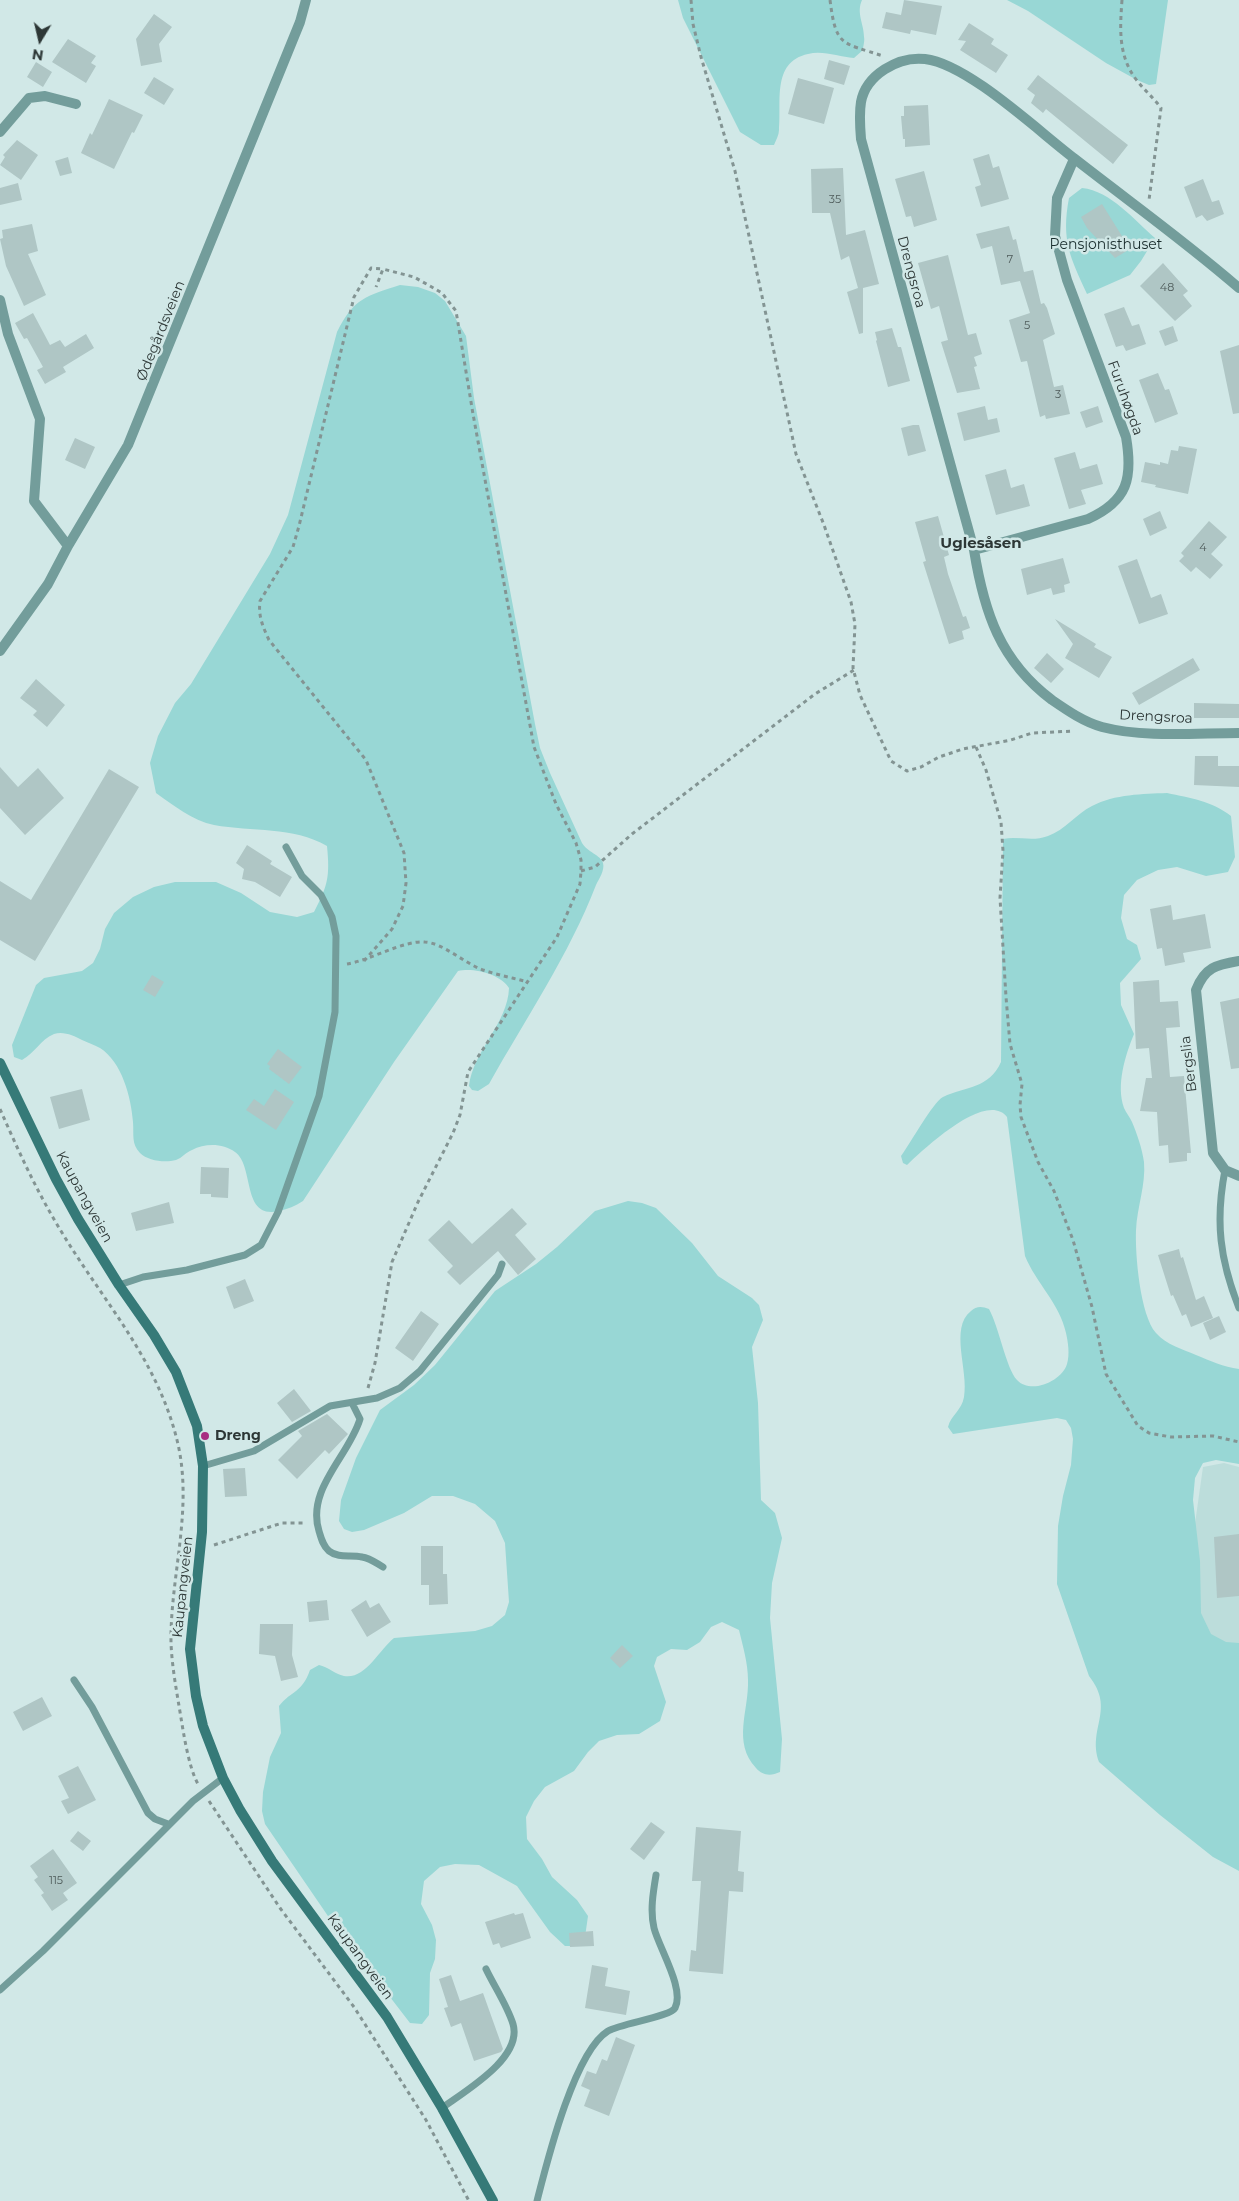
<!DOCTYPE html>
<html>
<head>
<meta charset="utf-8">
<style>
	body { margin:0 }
	#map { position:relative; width:1239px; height:2201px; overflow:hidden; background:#d1e8e7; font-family:Montserrat,sans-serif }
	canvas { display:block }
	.north { position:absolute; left:15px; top:15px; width:50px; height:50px; -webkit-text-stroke:4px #d1e8e7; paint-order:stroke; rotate:189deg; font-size:14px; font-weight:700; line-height:20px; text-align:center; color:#2d3736 }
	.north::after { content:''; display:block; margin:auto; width:18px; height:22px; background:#2d3736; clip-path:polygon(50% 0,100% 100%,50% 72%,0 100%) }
</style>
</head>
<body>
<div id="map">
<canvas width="1239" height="2201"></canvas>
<div class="north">N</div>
</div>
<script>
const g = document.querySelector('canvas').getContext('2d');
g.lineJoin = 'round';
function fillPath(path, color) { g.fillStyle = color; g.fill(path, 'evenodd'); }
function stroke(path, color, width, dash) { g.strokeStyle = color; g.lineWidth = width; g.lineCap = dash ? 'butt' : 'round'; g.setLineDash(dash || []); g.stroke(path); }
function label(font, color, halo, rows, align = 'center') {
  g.font = font + ' Montserrat,sans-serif'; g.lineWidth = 5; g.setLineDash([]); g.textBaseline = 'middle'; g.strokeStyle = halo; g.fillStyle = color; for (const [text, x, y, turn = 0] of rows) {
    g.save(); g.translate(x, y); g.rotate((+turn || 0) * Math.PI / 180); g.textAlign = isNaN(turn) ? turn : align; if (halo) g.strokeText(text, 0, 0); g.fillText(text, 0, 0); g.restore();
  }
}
fillPath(new Path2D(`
	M1224 1463 1239 1467V1663L1177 1651 1203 1467Z`), '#bcdddb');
fillPath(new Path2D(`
	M678 0H862C856 13 864 24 864 37 865 41 863 46 863 50L854 58C839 57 823 50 808 54 771 62 782 103 779 130 779 135 776 140 774 145H761L740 132 683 18Z
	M1007 0H1168L1156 84 1149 85 1137 80 1106 63 1028 11Z
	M1082 188C1111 191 1134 220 1155 238L1141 261 1130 275 1087 294C1070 257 1061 240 1069 198Z
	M400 285 418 287 435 293 445 301 466 336 474 398 535 724 540 748 550 773 582 843C587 852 601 855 603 863 605 870 599 879 596 885 569 955 526 1018 489 1084L478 1091 472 1090 469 1086C473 1051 508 1023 509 988 501 974 473 967 458 971L394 1062 303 1201C295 1206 288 1209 279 1211 241 1220 255 1166 235 1152 223 1143 205 1143 192 1150 186 1152 182 1158 176 1160 165 1163 148 1161 140 1153 131 1144 134 1134 133 1122 131 1097 122 1062 100 1048 95 1045 88 1043 82 1040 74 1036 64 1031 54 1034 40 1040 35 1053 22 1060L14 1057 12 1045 36 985 44 978 82 971 93 963 100 949 105 929 114 913 133 897 154 887 175 882H216L241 893 270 912 297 917 314 912C328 885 330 877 327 846 293 826 252 832 214 825 193 821 173 805 156 793L150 763 158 736 175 703 191 684 270 554 288 515 337 332C354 298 366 296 400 285Z
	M1167 793C1190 798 1212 801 1231 816L1235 857 1228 872 1206 876 1177 867 1158 870 1137 880 1124 895 1121 918 1127 939 1137 945 1141 959 1120 983 1121 1005 1134 1034C1125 1056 1116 1085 1124 1108 1126 1113 1130 1117 1132 1122 1137 1134 1142 1148 1144 1162 1146 1185 1137 1207 1136 1230 1135 1254 1140 1315 1156 1333 1167 1345 1182 1349 1196 1355 1211 1361 1223 1367 1239 1369V1464L1216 1460 1203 1463 1195 1478 1193 1500 1200 1561 1201 1613 1211 1634 1226 1642 1239 1643V1871L1213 1857 1160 1815 1099 1762C1087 1728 1116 1710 1089 1676L1057 1584 1058 1526 1063 1496 1071 1465 1073 1439 1071 1428 1066 1420 1057 1418 953 1434 948 1427C951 1415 962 1410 964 1397 969 1371 949 1328 971 1311 976 1306 982 1306 989 1309 999 1327 1006 1368 1017 1380 1031 1395 1062 1381 1067 1364 1070 1354 1068 1342 1066 1333 1060 1304 1036 1283 1025 1256L1007 1117C986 1090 924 1149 907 1165L903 1163 901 1156C910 1144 933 1102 943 1097 966 1086 989 1089 1001 1062L1003 839C1018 836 1033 842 1048 836 1065 830 1076 814 1092 806 1115 794 1143 794 1167 793Z
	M628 1201 642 1203 656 1208 692 1243 718 1276 752 1298 759 1305 763 1320 752 1347 758 1403 761 1500 775 1513 782 1538 772 1583 770 1618 782 1739 780 1772C771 1776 763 1776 756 1768 732 1742 749 1711 748 1680 748 1663 743 1647 739 1630L722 1622 711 1627 700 1642 687 1650 671 1649 657 1657 654 1666 666 1702 660 1721 639 1734 617 1735 599 1741 588 1752 574 1771 545 1787 534 1801 526 1817 527 1839 542 1859 552 1877 577 1900 588 1916 585 1937 580 1946H565L550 1932 517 1886 479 1865 455 1864 440 1867 424 1881 421 1904 432 1925 436 1940 435 1959 430 1973 429 2015 422 2024 410 2023 330 1919 265 1824 262 1811 263 1792 270 1757 281 1733 279 1706C292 1690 302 1693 310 1670L319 1665C328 1667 335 1674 344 1676 365 1680 379 1650 394 1638L475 1631 492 1626 505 1615 509 1602 505 1543 495 1521 475 1504 453 1496H432L404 1513 364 1530 352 1532 344 1529 339 1521 341 1500 356 1458 380 1410 414 1385 435 1365 495 1291 536 1264 557 1247 595 1211Z`), '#98d7d5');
fillPath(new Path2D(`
	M904 0 942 6 936 35 911 30 910 34 882 28 886 12 901 15Z
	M154 14 172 27 159 44 162 62 141 66 136 39Z
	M969 23 994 39 991 44 1008 55 996 73 960 50 966 41 958 40Z
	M68 39 96 56 91 63 96 66 86 83 52 62Z
	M829 60 850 66 844 85 824 79Z
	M36 62 52 72 43 87 27 77Z
	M1038 75 1128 145 1113 164 1046 109 1043 113 1031 103 1035 95 1027 89Z
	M154 77 174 89 164 105 144 93Z
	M798 78 834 88 824 124 788 114Z
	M109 99 143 115 134 133 132 132 114 169 81 153 90 133 92 135Z
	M928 105 930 145 905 147V139H903L901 116H904V106Z
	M17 140 38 155 21 180 0 165 5 157 3 155Z
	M989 154 993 168 999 166 1009 199 981 207 975 187 981 185 973 159Z
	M68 157 72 173 60 176 55 161Z
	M843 168 846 235 865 230 879 284 863 288V333L859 334 847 292 858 288 849 256 841 260 830 213H812L811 169Z
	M924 171 937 220 914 227 911 216 906 217 895 179Z
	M1203 179 1212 202 1219 200 1224 214 1207 221 1202 215 1196 218 1184 187Z
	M18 183 22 200 0 205V188Z
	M1102 204 1130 249 1115 258 1087 228 1081 217Z
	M32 224 38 251 28 254 46 295 24 306 6 266 0 239 3 238 2 230Z
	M1009 226 1013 240 1016 239 1024 272 1033 270 1041 304 1044 303 1047 308 1055 334 1043 340 1054 387 1063 385 1070 414 1046 419 1045 415 1040 417 1027 361 1021 362 1009 320 1030 313 1020 281 1001 285 992 246 981 249 976 234Z
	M948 255 968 335 976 333 982 354 974 357 977 366 974 367 980 389 957 393 941 342 948 340 939 306 931 309 918 263Z
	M1163 263 1188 291 1183 295 1192 306 1175 321 1140 286Z
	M1124 307 1132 326 1139 324 1146 344 1126 351 1123 345 1116 347 1104 314Z
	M33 313 50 345 60 340 65 347 86 334 94 348 63 367 66 372 45 384 37 370 43 367 27 338 24 339 15 323Z
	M1173 326 1178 341 1165 346 1159 331Z
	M892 328 898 347H901L910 381 888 387 876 341 877 340 875 332Z
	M1239 345V413L1233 414 1220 351Z
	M1158 373 1165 390 1169 389 1178 414 1155 423 1139 380Z
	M985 406 988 420 997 418 1000 432 964 441 957 413Z
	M1098 406 1103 422 1086 428 1080 412Z
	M913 425H919L926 451 908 456 901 428Z
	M75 438 95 447 85 469 65 460Z
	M1179 446 1197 449 1188 494 1155 487 1156 485 1141 482 1145 462 1160 465V462L1168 464 1171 450 1178 451Z
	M1075 452 1080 469 1097 464 1103 484 1081 490 1086 504 1069 509 1054 458Z
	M1006 469 1011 488 1024 484 1030 506 996 515 985 475Z
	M1160 511 1167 528 1150 536 1143 519Z
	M938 516 949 555 944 557 948 574 963 617 966 616 970 628 962 631 964 639 949 644 923 562 926 561 915 522Z
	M1209 521 1227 537 1211 554 1223 565 1210 579 1196 567 1191 572 1179 561 1184 556 1181 553Z
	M1063 558 1070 583 1064 585 1065 592 1053 595 1051 588 1027 595 1021 569Z
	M1137 559 1151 598 1161 594 1168 614 1139 624 1118 566Z
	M1055 619 1096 644 1094 647 1112 657 1099 678 1065 658 1073 644Z
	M1047 653 1064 669 1051 683 1034 668Z
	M1193 658 1200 670 1139 705 1132 693Z
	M36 679 65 705 47 727 33 715 37 711 20 698Z
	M1194 703 1239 704V718H1194Z
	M1195 756H1218V766H1239V787L1194 785Z
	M0 767 18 787 38 768 64 798 25 835 0 808Z
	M109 769 139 787 35 961 0 940V881L31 900Z
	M247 845 272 861 270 864 292 877 280 897 255 882 242 879 244 869 236 863Z
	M1171 905 1173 920 1205 914 1211 948 1183 953 1185 962 1165 966 1162 948 1157 949 1150 909Z
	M152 975 164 982 155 997 143 990Z
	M1159 980 1160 1002 1178 1001 1180 1027 1166 1028 1170 1077 1184 1076 1191 1153H1187V1161L1169 1163 1168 1145 1159 1146 1157 1112 1140 1111 1146 1078H1152L1149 1048 1136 1049 1133 982Z
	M1239 998V1068L1231 1069 1220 1002Z
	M278 1049 302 1067 289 1084 269 1069 270 1066 267 1064Z
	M82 1089 90 1120 59 1129 50 1097Z
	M275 1089 294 1102 276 1130 246 1110 254 1099 264 1106Z
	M201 1167 229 1168 228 1198 211 1197V1194H200Z
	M169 1202 174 1223 136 1231 131 1213Z
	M512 1208 527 1224 515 1235 536 1259 518 1275 498 1251 460 1285 447 1272 453 1266 428 1240 449 1220 472 1244Z
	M1179 1249 1181 1258 1183 1257 1196 1300 1204 1296 1213 1318 1191 1327 1186 1314 1182 1316 1173 1295 1171 1296 1158 1255Z
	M245 1279 254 1301 234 1309 226 1287Z
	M421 1311 439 1324 413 1361 395 1348Z
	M1219 1316 1226 1332 1210 1340 1203 1323Z
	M294 1389 311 1411 292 1422 277 1403Z
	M327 1414 348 1434 329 1454 325 1450 297 1479 278 1460 302 1436 298 1431Z
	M245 1468 247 1496 225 1497 223 1469Z
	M1239 1534V1596L1217 1598 1214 1537Z
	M421 1546H443V1574H447L448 1604 429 1605V1585H421Z
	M327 1600 329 1620 309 1622 307 1602Z
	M366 1600 370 1608 379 1603 391 1622 367 1637 351 1610Z
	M260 1624H293L292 1655 298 1677 281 1681 275 1656 259 1654Z
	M622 1645 633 1656 620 1668 610 1658Z
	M42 1697 52 1716 23 1731 13 1712Z
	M78 1766 96 1800 68 1814 61 1801 69 1798 58 1776Z
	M651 1822 665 1832 644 1860 630 1849Z
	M696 1827 741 1831 738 1871 744 1872 743 1892 729 1891 723 1974 689 1971 691 1950 696 1951 701 1881H692Z
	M78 1831 91 1841 83 1851 70 1841Z
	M53 1849 77 1883 63 1893 68 1900 52 1911 41 1895 44 1893 34 1880 38 1877 30 1866Z
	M514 1913 515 1915 523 1913 531 1938 501 1948 499 1943 493 1945 485 1922Z
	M593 1931 594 1946 570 1947 569 1933Z
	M592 1965 608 1968 605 1986 630 1991 626 2015 585 2008Z
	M451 1975 460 2001 483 1993 503 2049 501 2052 474 2061 461 2023 451 2027 444 2008 448 2007 439 1979Z
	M616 2037 635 2045 609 2116 584 2106 590 2090 581 2086 587 2071 596 2074 602 2059 607 2061Z`), '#afc6c5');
stroke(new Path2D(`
	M691 0 693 24 701 57 735 171 796 454 824 525 851 602 855 624 853 668 860 695 891 761 907 771 921 767 939 757 963 749 1011 740 1032 733 1074 731
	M830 0C836 47 841 42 883 56
	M1122 0C1120 28 1118 54 1135 78 1143 89 1153 97 1161 108L1149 200
	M976 747 986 770 1001 822 1003 851 1000 898 1006 997 1010 1044 1022 1084 1020 1105 1021 1117 1038 1162 1054 1191 1073 1240 1092 1307 1106 1374 1138 1426 1149 1433 1171 1437 1213 1436 1239 1442
	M581 871 595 867 632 834 815 694 854 670
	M364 961 392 929 403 906 406 883 404 853 366 760 269 640C263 627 258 616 260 601L293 547 299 526 354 297 371 268 383 269
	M347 964C371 960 404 940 425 942 443 943 464 963 483 970 498 975 513 978 528 982
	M0 1109C18 1150 37 1192 61 1231 103 1301 157 1359 177 1440 194 1508 170 1576 171 1643 172 1668 177 1693 181 1718 184 1736 189 1768 198 1784
	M368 1388 375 1363 392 1262 418 1202 453 1133 460 1115 468 1072 557 937 580 884 581 871V860L576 843 556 804 534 747 473 414 456 311 442 293 430 286 414 277 383 269 376 287
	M214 1545 282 1523H306
	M209 1801 280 1908 354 2007 426 2120 469 2201`), '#839493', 3, [4, 4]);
stroke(new Path2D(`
	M1225 1170C1215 1222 1220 1260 1239 1308
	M119 1285 143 1277 187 1270 245 1255 261 1245 278 1212 319 1096 335 1012 336 936 332 917 321 895 302 876 286 847
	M352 1403 360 1419C349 1456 306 1489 319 1531 321 1538 323 1546 329 1551 339 1559 351 1554 362 1557 370 1558 376 1563 383 1567
	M203 1466 254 1451 330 1406 377 1398 400 1388 420 1371 498 1275 502 1264
	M74 1680 92 1707 148 1813 155 1819 168 1824
	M0 1990 43 1951 193 1801 223 1778
	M442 2108C465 2091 523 2058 513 2024 507 2005 494 1986 486 1969
	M537 2201C547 2162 574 2052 608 2031 622 2023 670 2017 675 2008 685 1989 659 1948 654 1928 650 1911 653 1893 656 1875`), '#739d9b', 7);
stroke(new Path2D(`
	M0 132 29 98 45 96 76 104
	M1239 288C1186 242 1130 202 1075 159 1038 131 968 64 925 59 898 56 866 75 861 102 859 114 860 127 861 139L974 550C984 612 1000 661 1052 700 1068 711 1084 722 1102 727 1144 738 1196 733 1239 733
	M0 300 8 334 40 419 34 501 68 546
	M974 550 1088 519C1128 501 1133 478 1126 437L1067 280 1055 236 1057 198 1074 159
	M0 651 48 584 68 546 128 445 300 22 306 0
	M1239 961C1216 965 1205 967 1196 990L1213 1153 1225 1170 1239 1176`), '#739d9b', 10);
stroke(new Path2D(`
	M0 1063 56 1179 78 1219 119 1285 154 1335 176 1372 197 1426 203 1466 202 1532 190 1649 196 1696 203 1726 223 1778 240 1810 272 1861 387 2017 442 2108 493 2201`), '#367a78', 10);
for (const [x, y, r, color] of [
	[205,1436,5,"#a82d82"]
]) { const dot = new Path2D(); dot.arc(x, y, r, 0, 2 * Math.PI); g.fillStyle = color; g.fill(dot); stroke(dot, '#d1e8e7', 2); }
label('11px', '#4e5b5a', null, [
	["35",835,200],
	["7",1010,260],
	["48",1167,288],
	["5",1027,326],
	["3",1058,395],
	["4",1203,548],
	["115",56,1881]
]);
label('14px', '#1a2e2e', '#d1e8e7', [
	["Pensjonisthuset",1106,245]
]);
label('14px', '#2d3736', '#d1e8e7', [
	["Drengsroa",911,272,75],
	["Ødegårdsveien",161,331,-68],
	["Furuhøgda",1125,398,70],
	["Drengsroa",1156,717,3],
	["Bergslia",1189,1064,-97],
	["Kaupangveien",84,1197,61],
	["Kaupangveien",183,1587,-84],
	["Kaupangveien",360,1957,54]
]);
label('bold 14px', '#2d3736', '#d1e8e7', [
	["Dreng",215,1436]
], 'left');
label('bold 15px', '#2d3736', '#d1e8e7', [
	["Uglesåsen",981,544]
]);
</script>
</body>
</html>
